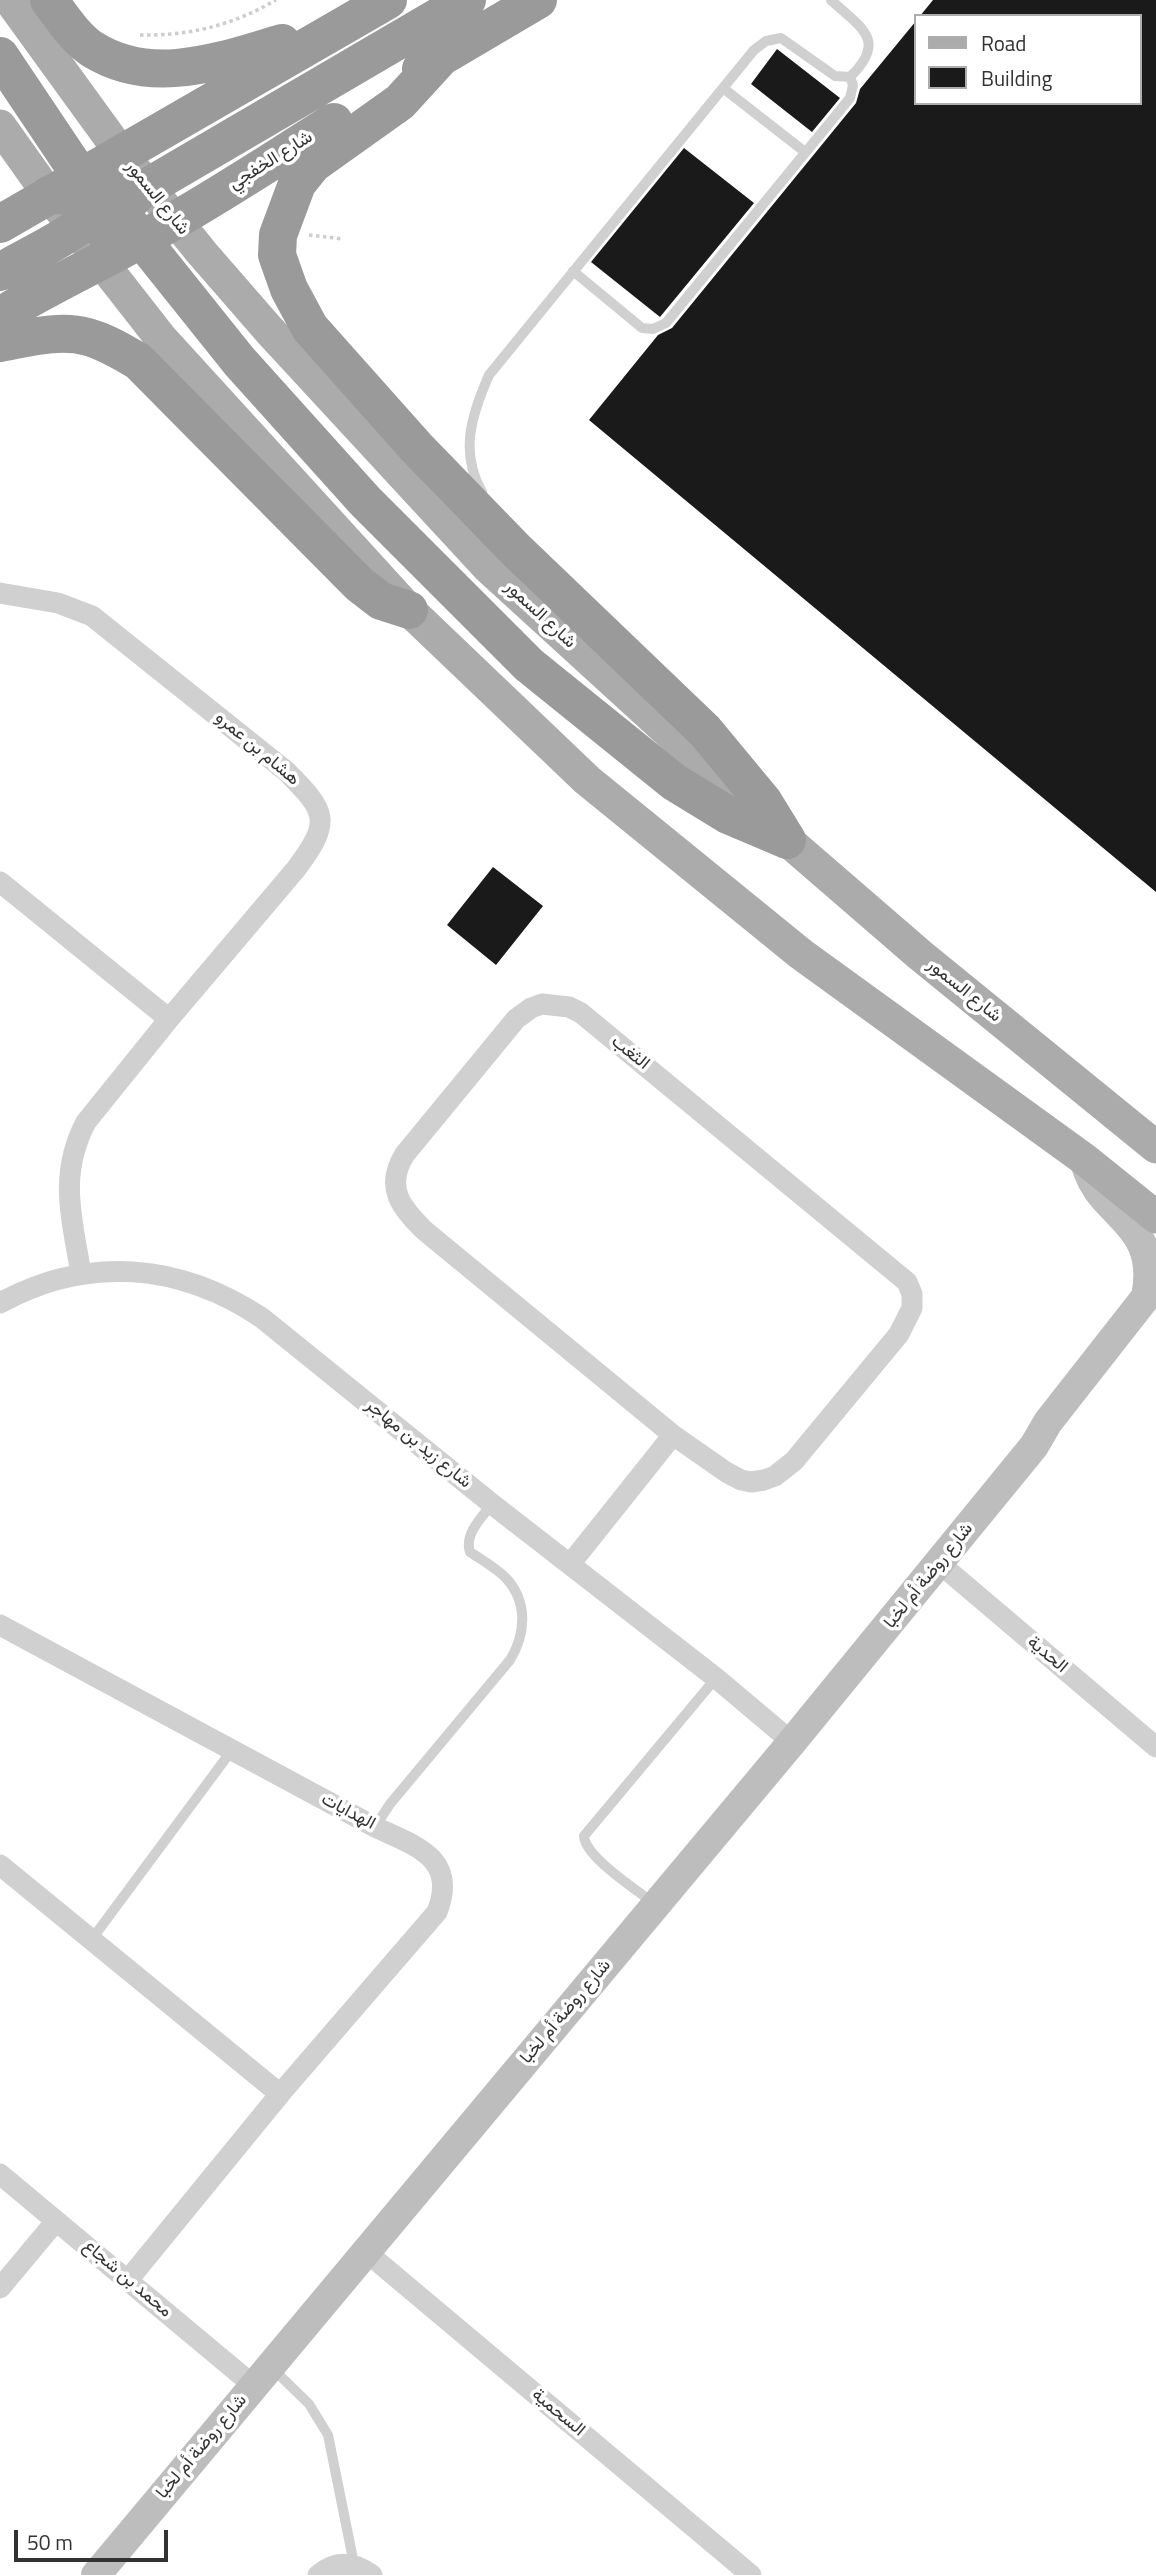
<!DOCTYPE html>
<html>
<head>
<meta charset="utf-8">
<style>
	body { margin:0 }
	#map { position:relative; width:1156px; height:2575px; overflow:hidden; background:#fff; font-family:"Titillium Web",sans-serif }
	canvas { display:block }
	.legend { position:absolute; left:914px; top:14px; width:228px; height:91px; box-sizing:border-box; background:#fff; border:2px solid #adadad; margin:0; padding:9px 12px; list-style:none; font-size:21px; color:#333 }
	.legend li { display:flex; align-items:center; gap:14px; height:35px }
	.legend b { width:35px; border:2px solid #adadad }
	.scale { position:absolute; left:14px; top:2530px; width:154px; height:32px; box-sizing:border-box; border:4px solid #333; border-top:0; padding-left:9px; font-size:21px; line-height:24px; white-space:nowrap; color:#333; -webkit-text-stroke:5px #fff; paint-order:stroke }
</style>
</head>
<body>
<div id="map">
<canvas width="1156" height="2575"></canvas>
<ul class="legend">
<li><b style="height:9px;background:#ababab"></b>Road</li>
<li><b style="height:19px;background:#1a1a1a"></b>Building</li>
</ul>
<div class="scale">50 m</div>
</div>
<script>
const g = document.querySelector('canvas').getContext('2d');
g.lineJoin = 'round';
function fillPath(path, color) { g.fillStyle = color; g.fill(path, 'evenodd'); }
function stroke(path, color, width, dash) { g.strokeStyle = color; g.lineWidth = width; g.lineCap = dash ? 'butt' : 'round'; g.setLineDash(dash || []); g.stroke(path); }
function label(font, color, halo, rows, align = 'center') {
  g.font = font + ' "Titillium Web",Vazirmatn,sans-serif'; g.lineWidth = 7; g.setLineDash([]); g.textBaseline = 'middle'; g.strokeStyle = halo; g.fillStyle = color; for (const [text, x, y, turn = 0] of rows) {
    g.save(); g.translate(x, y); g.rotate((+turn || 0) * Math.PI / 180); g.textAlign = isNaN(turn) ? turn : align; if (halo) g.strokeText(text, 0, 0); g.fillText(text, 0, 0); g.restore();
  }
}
fillPath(new Path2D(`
	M933 0H1156V892L589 420 658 335 672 328 856 103 860 89 916 21V103H1140V16H920Z
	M777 49 840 98 812 132 751 84Z
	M684 148 754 203 660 317 591 262Z
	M493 867 543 906 496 965 447 925Z`), '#1a1a1a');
stroke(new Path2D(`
	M140 35C190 36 233 25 276 0
	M309 235 343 239`), '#cdcdcd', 3.5, [3.5, 3.5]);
stroke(new Path2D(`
	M723 88 805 152
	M573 271 642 328 653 329 666 323 850 98 853 85 850 77
	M482 492C459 452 472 414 489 375L754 50 766 41 781 38 835 76 850 77C888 40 861 28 831 0
	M375 1827 390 1804 510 1660C526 1634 528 1602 506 1578 496 1568 482 1560 470 1552 464 1534 482 1517 492 1504
	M653 1903C636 1889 585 1857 584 1836L716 1678
	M92 1939 232 1750
	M271 2367 309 2404 328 2435 354 2564`), '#d0d0d0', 10);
stroke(new Path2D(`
	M0 593 58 603 92 616 286 771C327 812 332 821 296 869L169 1019 86 1122C58 1175 72 1218 81 1274
	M0 882 169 1019
	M542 1004 569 1007 581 1013 907 1282 912 1294V1308L899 1334 794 1461 775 1476 764 1480 751 1482 741 1480 726 1472 673 1435 425 1231C401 1208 384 1187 405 1154L516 1019 531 1008Z
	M0 1303C87 1255 180 1263 262 1318L492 1504 716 1678 792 1742
	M571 1563 673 1435
	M939 1563 1156 1747
	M0 1625 375 1827C416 1846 458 1858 437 1912L280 2094 128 2280
	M0 1865 280 2094
	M0 2174 253 2385
	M365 2251 751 2575
	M0 2288 56 2221
	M318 2575C336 2560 354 2562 372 2575`), '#d0d0d0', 21);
stroke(new Path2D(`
	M96 2575 792 1742 1034 1446 1048 1422 1146 1297C1156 1246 1134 1230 1104 1198 1094 1187 1088 1174 1084 1159`), '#bdbdbd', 30);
stroke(new Path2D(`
	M10 0 121 153 202 253 269 330 488 567 787 840 920 955 1156 1147
	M0 126 49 195 160 337 409 610 587 780 801 954 1084 1159 1156 1217`), '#ababab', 33);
stroke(new Path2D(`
	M49 0C61 16 75 38 92 49 152 87 220 61 282 43
	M443 55 400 102 313 164 297 184 278 235 277 255 289 289 310 328 416 447 515 549 705 731 763 801 787 840
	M0 56 81 177 99 193
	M421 69 538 0
	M49 195C81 194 108 204 131 226L239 361 365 501 529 665 674 782 728 815 787 840
	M0 224 388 0
	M107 236 118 214 139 192 467 0
	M0 272C39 249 94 228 115 188
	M0 316C56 282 117 255 174 221 228 190 281 155 334 122
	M0 343C28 338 59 329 88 337 106 342 122 352 138 361L359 584 381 601 409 610`), '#9a9a9a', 38);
label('18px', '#333', '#fff', [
	["شارع الخفجي",271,161,-32],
	["شارع السمور",157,198,51],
	["شارع السمور",540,615,43],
	["هشام بن عمرو",257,749,40],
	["شارع السمور",964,991,39],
	["الثغب",630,1053,39],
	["شارع زيد بن مهاجر",418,1444,39],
	["شارع روضة أم لخبا",929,1576,-51],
	["الحدية",1047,1655,40],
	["الهدايات",348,1812,28],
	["شارع روضة أم لخبا",566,2012,-50],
	["محمد بن شجاع",127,2279,40],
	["السحمية",558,2413,40],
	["شارع روضة أم لخبا",202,2447,-50]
]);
</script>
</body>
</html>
